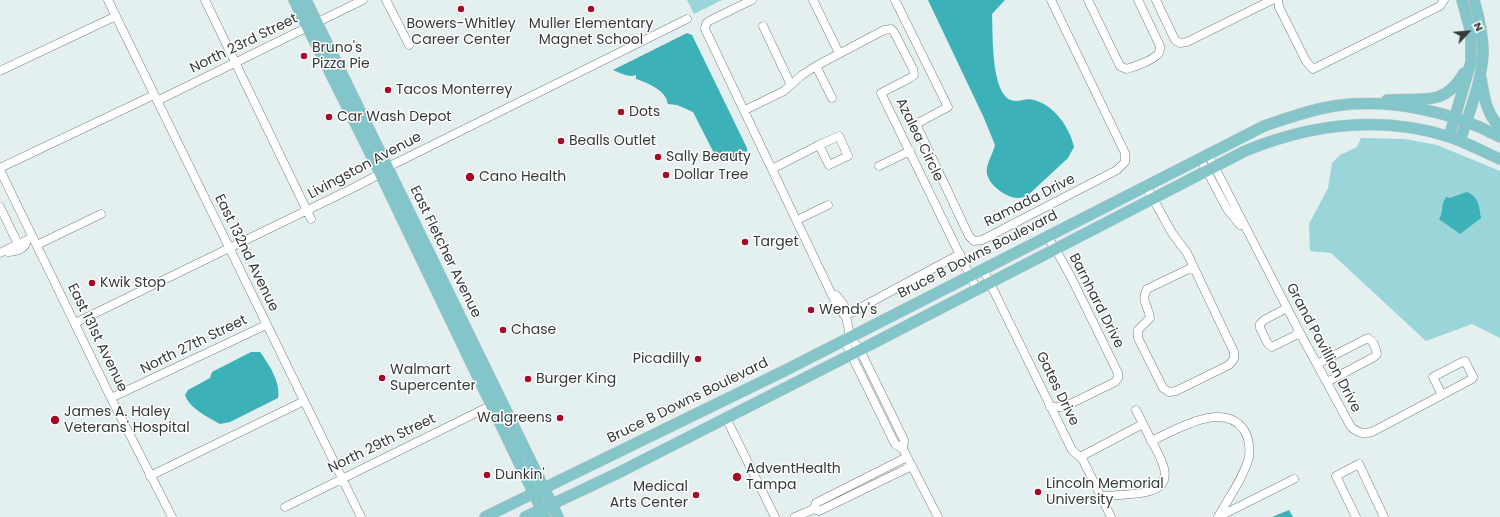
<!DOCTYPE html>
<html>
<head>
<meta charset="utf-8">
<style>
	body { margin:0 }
	#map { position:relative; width:1500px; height:517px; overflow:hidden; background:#e4eff0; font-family:Poppins,sans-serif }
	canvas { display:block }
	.north { position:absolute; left:1448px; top:12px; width:40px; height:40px; -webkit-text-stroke:3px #fff; paint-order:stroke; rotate:64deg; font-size:11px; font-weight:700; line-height:16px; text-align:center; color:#343939 }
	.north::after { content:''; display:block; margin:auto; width:14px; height:18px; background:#343939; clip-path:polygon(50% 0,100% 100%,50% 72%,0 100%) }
</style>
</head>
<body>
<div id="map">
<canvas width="1500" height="517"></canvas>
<div class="north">N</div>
</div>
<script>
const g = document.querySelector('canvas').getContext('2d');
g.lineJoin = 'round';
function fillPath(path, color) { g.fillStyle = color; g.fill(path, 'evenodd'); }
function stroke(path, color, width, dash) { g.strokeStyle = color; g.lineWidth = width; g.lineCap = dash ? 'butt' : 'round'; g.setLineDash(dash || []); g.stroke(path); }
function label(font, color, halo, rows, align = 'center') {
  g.font = font + ' Poppins,sans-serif'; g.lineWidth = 3; g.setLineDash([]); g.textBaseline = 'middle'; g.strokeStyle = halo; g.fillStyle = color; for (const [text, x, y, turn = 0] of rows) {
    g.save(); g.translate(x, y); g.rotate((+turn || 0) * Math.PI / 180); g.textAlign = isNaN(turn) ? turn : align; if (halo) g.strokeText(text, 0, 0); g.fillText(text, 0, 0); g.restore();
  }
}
fillPath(new Path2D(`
	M687 0H722L694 14Z
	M1361 138 1405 139 1437 145 1500 171V338L1472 324 1426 341 1331 253 1310 251 1309 224 1328 188 1332 163 1340 155 1357 147Z`), '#99d5d9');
fillPath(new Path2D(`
	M928 0H1005L992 14C993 34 991 84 1007 98 1016 105 1025 97 1034 100 1054 105 1070 128 1074 147L1068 158 1027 196C1024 197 1020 198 1018 198 1005 198 984 182 987 168 988 161 993 153 995 145L984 118Z
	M687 33 692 35 747 148V151C741 158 724 164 716 157L693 112 677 105 668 104C667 102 667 100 666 98 661 88 645 82 636 79V75C628 78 621 73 613 70Z
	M1467 192C1479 197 1479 206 1481 218L1460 234 1439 219C1444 212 1440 206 1446 197L1450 198Z
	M251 352H260C269 364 281 383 278 398L230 422 220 424C208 417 190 409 185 395L188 390 210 378 212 372Z
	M1289 510 1293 517H1272Z`), '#3cb1b8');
const minor = new Path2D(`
	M108 0 361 517
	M205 0 311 219
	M386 0 409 45
	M752 0 709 21 706 24 705 29 831 293 839 309 845 316
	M813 0 839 53
	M895 0 948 107 916 124 969 236 974 241 982 240 1117 170 1125 162V153L1051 0
	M1088 0 1120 66 1126 69C1134 67 1151 61 1157 55 1160 53 1160 50 1160 46L1138 0
	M1156 0 1175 40 1180 43 1187 42 1272 0
	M1278 0 1279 7 1306 61 1313 69 1440 6 1444 0
	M763 26 791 85
	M816 66 832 98
	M0 71 116 16
	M157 101 363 0
	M745 110 784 91 802 75 816 66 884 30 891 29 894 32 913 69 914 75 910 78 881 93 977 290
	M1208 154 1300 333 1351 427C1358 433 1363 434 1372 432L1472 379 1473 377 1465 361 1462 362 1433 377 1442 395
	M1200 158 1227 209 1240 225
	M879 166 910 151
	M0 168 154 95
	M772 169 819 145 829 165 848 156 839 136 819 145
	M0 170 111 398 172 517
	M1146 186 1172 233 1187 253 1234 352V359L1229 365 1176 391 1169 392 1163 388 1138 338V330L1150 318C1149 306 1140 302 1147 289L1193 267
	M0 207 18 244
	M797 220 828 205
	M1047 237 1055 248 1072 279 1118 373V378L1115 382 1064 407H1050
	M37 245 101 214
	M8 252C16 251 25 250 27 240
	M0 253 33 237
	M983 269 1072 450 1083 460 1111 517
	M836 295 844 305 850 337 860 350 904 440 903 449 938 517
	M1287 308 1264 320 1260 324V328L1268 344 1272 347 1300 333
	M845 316 960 254
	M75 323 355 187 374 177 392 165 687 19
	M844 340 895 444 903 449
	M1317 364 1368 338C1373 341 1376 348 1377 354L1374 357 1327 382
	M111 398 266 325
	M726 418 775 517
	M1151 441C1176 430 1223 400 1244 430 1249 438 1250 448 1249 457 1244 477 1228 499 1218 517
	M907 457 816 503 814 509 819 511 912 466
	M1080 457 1143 424
	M150 476 304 401
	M1101 496C1115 495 1138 495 1150 491 1178 483 1159 455 1151 440 1146 430 1141 420 1136 410
	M285 507 492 405
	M795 517 814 509
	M1218 517 1294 479
	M1356 517 1336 476 1359 464 1384 517`);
const major = new Path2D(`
	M294 0 380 173 545 517
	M306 0 558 517
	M1481 78C1484 96 1486 114 1500 127
	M1387 100C1421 97 1444 108 1464 73
	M1449 137 1471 62V33L1462 0
	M1460 141C1469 112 1482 82 1483 52 1483 34 1479 17 1474 0
	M485 517 784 371 1264 126C1287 118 1310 110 1334 106 1389 98 1452 111 1500 137
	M525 517 616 474 860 350 1245 151C1311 124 1381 115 1450 137 1467 143 1484 152 1500 159`);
stroke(minor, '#778081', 9);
stroke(major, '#cacccc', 12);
stroke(minor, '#fff', 8);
stroke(major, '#84c5ca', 11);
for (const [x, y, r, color] of [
	[461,9,4,"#a50926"],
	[591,9,4,"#a50926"],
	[304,56,4,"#a50926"],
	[388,90,4,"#a50926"],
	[621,112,4,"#a50926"],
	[329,117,4,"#a50926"],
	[561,141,4,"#a50926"],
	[658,157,4,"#a50926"],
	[666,175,4,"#a50926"],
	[470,177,5,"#a50926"],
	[745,242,4,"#a50926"],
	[92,283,4,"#a50926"],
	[811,310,4,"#a50926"],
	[503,330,4,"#a50926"],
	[698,359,4,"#a50926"],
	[382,378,4,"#a50926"],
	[528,379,4,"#a50926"],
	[560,418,4,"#a50926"],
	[55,420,5,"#a50926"],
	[487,475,4,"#a50926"],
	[737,477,5,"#a50926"],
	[1038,492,4,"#a50926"],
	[696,495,4,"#a50926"]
]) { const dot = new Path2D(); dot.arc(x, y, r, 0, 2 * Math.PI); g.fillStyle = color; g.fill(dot); stroke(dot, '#fff', 1.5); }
label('14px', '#343939', '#fff', [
	["Bowers-Whitley",461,24,"center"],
	["Career Center",461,40,"center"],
	["Muller Elementary",591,24,"center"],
	["Magnet School",591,40,"center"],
	["Bruno's",312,48],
	["Pizza Pie",312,64],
	["Tacos Monterrey",396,90],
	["Dots",629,112],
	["Car Wash Depot",337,117],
	["Bealls Outlet",569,141],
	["Sally Beauty",666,157],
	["Dollar Tree",674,175],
	["Cano Health",479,177],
	["Target",753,242],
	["Kwik Stop",100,283],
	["Wendy's",819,310],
	["Chase",511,330],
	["Picadilly",690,359,"right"],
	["Walmart",390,370],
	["Supercenter",390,386],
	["Burger King",536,379],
	["James A. Haley",64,412],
	["Veterans' Hospital",64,428],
	["Walgreens",552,418,"right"],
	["AdventHealth",746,469],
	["Tampa",746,485],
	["Dunkin'",495,475],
	["Lincoln Memorial",1046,484],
	["University",1046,500],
	["Medical",688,487,"right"],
	["Arts Center",688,503,"right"]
], 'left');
label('14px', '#343939', '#fff', [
	["North 23rd Street",244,44,-26],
	["Azalea Circle",919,140,64],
	["Livingston Avenue",365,166,-28],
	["Ramada Drive",1030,201,-27],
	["East Fletcher Avenue",445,252,64],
	["East 132nd Avenue",246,253,64],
	["Bruce B Downs Boulevard",978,255,-27],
	["Barnhard Drive",1096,301,63],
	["East 131st Avenue",97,338,64],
	["North 27th Street",194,345,-26],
	["Grand Pavillion Drive",1323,348,62],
	["Gates Drive",1057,389,64],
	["Bruce B Downs Boulevard",688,401,-26],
	["North 29th Street",382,444,-26]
]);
</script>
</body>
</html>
